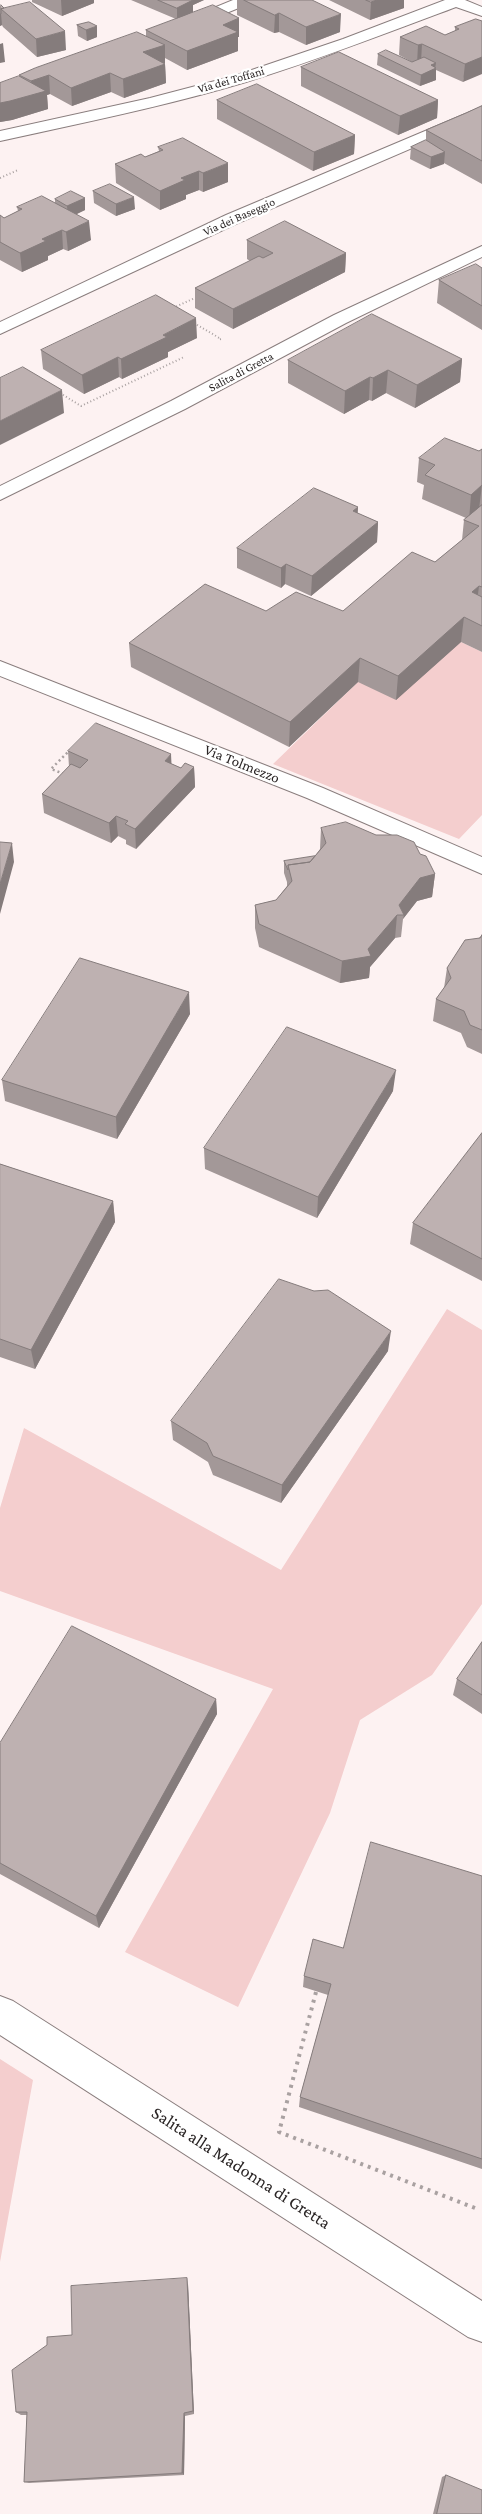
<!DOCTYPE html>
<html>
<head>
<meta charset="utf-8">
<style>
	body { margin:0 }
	canvas { display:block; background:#fdf2f2 }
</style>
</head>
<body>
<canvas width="482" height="2514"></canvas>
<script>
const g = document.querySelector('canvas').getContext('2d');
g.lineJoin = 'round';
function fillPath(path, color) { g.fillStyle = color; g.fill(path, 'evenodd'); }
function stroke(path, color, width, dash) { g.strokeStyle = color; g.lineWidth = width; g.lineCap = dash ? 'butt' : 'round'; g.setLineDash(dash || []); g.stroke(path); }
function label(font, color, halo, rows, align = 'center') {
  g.font = font + ' "Crimson Pro",serif'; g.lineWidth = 5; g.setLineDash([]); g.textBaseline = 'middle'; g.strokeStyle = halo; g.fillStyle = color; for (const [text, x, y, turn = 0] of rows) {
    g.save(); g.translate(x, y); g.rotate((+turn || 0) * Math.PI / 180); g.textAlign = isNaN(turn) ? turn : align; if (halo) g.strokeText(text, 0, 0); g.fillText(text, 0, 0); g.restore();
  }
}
fillPath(new Path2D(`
	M461 642 482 652V815L459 839 273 764 358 682Z
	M447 1309 482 1330V1604L432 1675 360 1720 330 1813 238 2007 125 1952 273 1689 0 1591V1508L24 1428 281 1570Z
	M0 2059 33 2080 0 2262Z`), '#f4cece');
const street = new Path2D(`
	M233 0H253L251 3 192 27H182L180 24 182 21Z
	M445 0H465L482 7V16L456 7C387 33 317 60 246 82 166 106 82 123 0 141V131L150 98 234 76 343 39Z
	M482 107V118L238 223 0 334V322L226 215Z
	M0 661 323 788 482 857V874L307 798 0 676Z
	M0 1996 13 2001 482 2301V2342L468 2337 0 2035Z`);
const secondary = new Path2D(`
	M482 246V257L346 323 185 409 0 500V486L171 401 334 315Z`);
stroke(street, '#8a7e7e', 2);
stroke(secondary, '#8a7e7e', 2);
stroke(new Path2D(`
	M0 178 18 170
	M173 308 197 297
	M194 323 221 339 218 340
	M60 393 81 406 184 357`), '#a9a1a1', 2, [1, 2.5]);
stroke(new Path2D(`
	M64 774 51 769 70 750`), '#a9a1a1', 2.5, [2, 3]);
stroke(new Path2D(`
	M316 1992 279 2132 475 2208`), '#a9a1a1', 4, [3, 5]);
fillPath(street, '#fff');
fillPath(secondary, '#fff');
fillPath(new Path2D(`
	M32 0H94V3L62 16 32 2Z
	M131 0H204L193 5V12L185 16 239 18V37H238V51L187 70 165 58V63L164 64H165L166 83 124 98 111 92 72 106 50 94 47 95 48 109 12 120 0 122V83L20 77 19 75 146 36V30L176 19Z
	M237 0H312L340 32 306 45 279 32 274 33 237 15Z
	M329 0H404V8L370 20Z
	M0 6 4 8 66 50 37 57 3 27 2 25 0 26Z
	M476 19 463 82 436 70V80L420 86 377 65 378 54 412 62 399 55 400 37 445 35 455 31V27Z
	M89 22 97 37 87 41 78 36 77 25Z
	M301 67 438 100 437 118 398 135 301 86Z
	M217 100 355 135 354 154 313 171 217 119Z
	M482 106V184L444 163 430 169 410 159 411 147 426 140V130Z
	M158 147 228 182 203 192 199 190 186 195V199L160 210 116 183 115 164 145 157 159 151Z
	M93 191 135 209 116 216 94 203Z
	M85 198V210L77 214 91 240 68 251 63 249 48 256V260L22 272 0 260V215L4 218 18 211 17 207 55 203V199Z
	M247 240 346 253 345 272 233 329 195 308V288L250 261 247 259Z
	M482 268V330L437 303 439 280Z
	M197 338 168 352V357L122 379 119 377 84 394 43 369 41 350Z
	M462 359 460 382 415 408 386 393 372 401 369 400 344 414 288 383V360Z
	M482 449V652L461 642 396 700 358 682 289 747 131 667 129 643 266 611H343L435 562 462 540 464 520 466 518 422 499 424 485 417 482 419 458 479 451Z
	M358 507 357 513 378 522 377 542 311 596 285 584 281 588 237 568V548Z
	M68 751 172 764 181 768 194 767 195 787 136 849 126 844V840L118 836 111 843 44 813 42 794 69 767Z
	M321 828 420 854 435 874 432 897 417 901 403 919 401 937 395 938 370 967 369 978 340 983 259 947 255 928V905L276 900 287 886V882L284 873V861L315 856 320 849Z
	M482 935V1054L467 1047 461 1033 433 1021 436 999 444 988 447 968Z
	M190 1014 117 1139 5 1101 2 1080Z
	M393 1091 317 1218 205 1169 204 1148Z
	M482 1133V1281L410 1244 413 1223Z
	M0 1164 113 1201 115 1222 35 1369 0 1357Z
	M388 1351 281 1503 213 1475 208 1462 173 1440 171 1421Z
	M482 1642V1714L453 1695 457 1679Z
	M216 1699 217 1714 99 1928 0 1874V1743Z
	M482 1876V2169L299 2107 300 2097 328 1995 303 1987 304 1976 343 1948Z
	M188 2284 194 2414 185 2416 184 2475 29 2483 24 2482 27 2415H21L16 2412 72 2335Z
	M446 2475 482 2514H433L442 2477Z`), '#a39898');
fillPath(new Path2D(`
	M61 0H94V3L62 16Z
	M185 0H204L193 5V12L177 19V8Z
	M377 0H404V8L370 20 371 2Z
	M279 13V32L274 33 275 15Z
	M0 14H1L2 25 0 26Z
	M341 14 340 32 306 45V27Z
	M239 18V37H238V51L187 70V51L223 25Z
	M97 26V37L87 41 86 30Z
	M65 31 66 50 37 57 36 39Z
	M3 43 5 62 0 63V44Z
	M422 44 421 62 417 64 418 45Z
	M165 45V63L143 70V52Z
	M482 53V74L463 82 465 64Z
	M436 63 435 69 436 68V80L420 86 421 75 431 65Z
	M165 64 166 83 124 98 123 79Z
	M110 73 111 92 72 106 71 88Z
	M49 75 50 94 47 95 48 109 12 120 0 122V103L32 95 31 81Z
	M438 100 437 118 398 135 400 116Z
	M355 135 354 154 313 171 314 152Z
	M445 152 444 164 430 169 431 157Z
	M228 163V182L203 192V173Z
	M199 171V190L186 195V199L160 210V191L181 178Z
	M134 197 135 209 116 216V204Z
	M85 198V210L68 218 67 206Z
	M89 221 91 240 68 251 66 232Z
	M62 230 63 249 48 256V260L22 272 20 253 42 239Z
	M346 253 345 272 233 329V309Z
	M196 318 197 338 168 352V357L122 379 121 359 163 335Z
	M118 357 119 377 84 394 82 375Z
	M462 359 460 382 415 408 417 385Z
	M388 370 386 393 372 401 373 378Z
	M370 377 369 400 344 414 345 391Z
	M62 390 64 413 0 445V421Z
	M482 485 479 509 469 520 471 495Z
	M358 507 357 527 353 511Z
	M378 522 377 542 311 596 312 576Z
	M286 564 285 584 281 588V568Z
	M479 586 476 610 472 592Z
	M464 617 461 642 396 700 398 676Z
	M360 658 358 682 289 747 290 722Z
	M171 754 172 774 165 761Z
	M194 767 195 787 136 849 135 829Z
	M116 816 118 836 111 843 109 823Z
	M12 843 14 862 0 914V884Z
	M435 874 432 897 417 901 403 919 404 915 399 905 420 878Z
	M397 915 395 938 370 967 369 978 340 983 342 961 368 949Z
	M189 992 190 1014 117 1139 116 1117Z
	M396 1070 393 1091 317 1218 318 1197Z
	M113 1201 115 1222 35 1369 31 1350Z
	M391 1331 388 1351 281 1503 282 1485Z
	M216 1699 217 1714 99 1928 96 1916Z
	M187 2278 188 2284 194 2414 193 2411Z
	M184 2413 185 2416 184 2475 182 2473Z`), '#857c7c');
const building = new Path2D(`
	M158 0H193L177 8Z
	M244 0H312L341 14 306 27 279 13 275 15Z
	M366 0H377L371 2Z
	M30 2 65 31 36 39 1 9Z
	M1 5 4 8 1 9V14H0V6Z
	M213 5 239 18 223 25 238 32 187 51 146 30Z
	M476 19 482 21V57L465 64 422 44 418 45 400 37 426 26 445 35 459 29 455 27Z
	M89 22 97 26 86 30 77 25Z
	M137 32 165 45 143 52 165 64 123 79 110 73 71 88 49 75 31 81 19 75 35 68Z
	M386 50 412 62 424 57 436 63 431 65 436 68 421 75 378 54Z
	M339 52 438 100 400 116 301 67Z
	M19 76 46 91 10 101 0 103V83Z
	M257 84 355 135 314 152 217 100Z
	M482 106V161L426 130 466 113Z
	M183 138 228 163 203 173 199 171 181 178 185 180 160 191 115 164 141 154 145 157 163 150 158 147Z
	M426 140 445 152 431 157 411 147Z
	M110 184 134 197 116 204 93 191Z
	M71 191 85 198 67 206 55 199Z
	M42 196 89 221 66 232 62 230 42 239 46 241 20 253 0 242V215L4 218 22 209 17 207Z
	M285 221 346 253 233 309 195 288 259 256 263 258 273 253 247 240Z
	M476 264 482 268V306L439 280Z
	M156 295 196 318 163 335 167 337 121 359 118 357 82 375 41 350Z
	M372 314 462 359 417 385 388 370 373 378 370 377 345 391 288 360Z
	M23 367 62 390 0 421V378Z
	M445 438 479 451 482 449V485L471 495 425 475 435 465 419 458Z
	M314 488 358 507 353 511 378 522 312 576 286 564 281 568 237 548Z
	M482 505V587L479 586 472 592 482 597V626L464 617 398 676 360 658 290 722 129 643 205 584 266 611 296 592 343 611 412 552 435 562 479 526 464 520Z
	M96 723 171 754 165 761 181 768 185 763 194 767 135 829 125 824 128 821 116 816 109 823 42 794 71 764 80 768 88 760 68 751Z
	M346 822 376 835H397L414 842 420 854 426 856 435 874 420 878 399 905 404 915H397L368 949 371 956 342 961 259 924 255 905 276 900 292 881 288 865 310 862 326 843 321 828Z
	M0 842 12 843 0 884Z
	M315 856 310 862 288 865V870L284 861Z
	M482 935V1030L470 1025 464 1011 436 999 451 978 447 968 465 940 480 938Z
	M80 958 189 992 116 1117 2 1080Z
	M287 1027 396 1070 318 1197 204 1148Z
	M482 1133V1259L413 1223Z
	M0 1164 113 1201 31 1350 0 1339Z
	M279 1279 314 1291 328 1290 391 1331 282 1485 213 1456 207 1443 171 1421Z
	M72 1626 216 1699 96 1916 0 1863V1743Z
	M482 1642V1695L457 1679Z
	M371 1842 482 1876V2159L300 2097 331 1984 304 1976 313 1939 343 1948Z
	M187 2278 193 2411 184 2413 182 2473 24 2482 27 2412H16L12 2370 47 2345V2337L72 2335 71 2286Z
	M446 2475 482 2490V2514H437Z`);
fillPath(building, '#beb1b1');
stroke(building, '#857c7c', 1);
label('12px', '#2a2525', '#fff', [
	["Via dei Toffani",231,80,-16],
	["Via dei Baseggio",239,217,-24],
	["Salita di Gretta",241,372,-28]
]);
label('15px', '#2a2525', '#fff', [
	["Via Tolmezzo",242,764,22]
]);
label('18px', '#2a2525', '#fff', [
	["Salita alla Madonna di Gretta",241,2168,33]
]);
</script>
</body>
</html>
